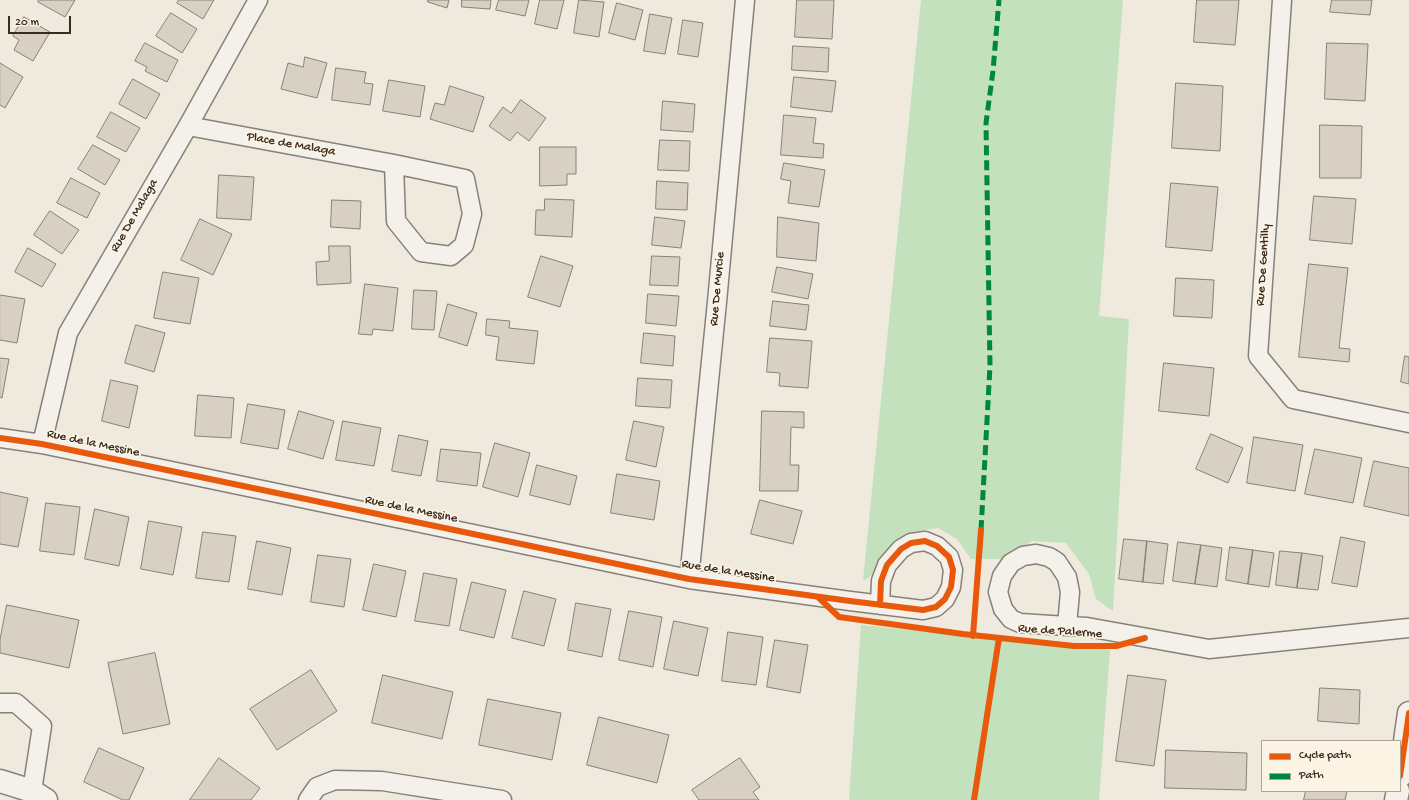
<!DOCTYPE html>
<html>
<head>
<meta charset="utf-8">
<style>
	body { margin:0 }
	#map { position:relative; width:1409px; height:800px; overflow:hidden; background:#efe9de; font-family:"Gochi Hand",sans-serif }
	canvas { display:block }
	.legend { position:absolute; left:1261px; top:740px; width:140px; height:52px; box-sizing:border-box; background:#fcf5e5; border:1px solid #afa495; margin:0; padding:5px 7px; list-style:none; font-size:12px; color:#3b2a1e }
	.legend li { display:flex; align-items:center; gap:8px; height:20px }
	.legend b { width:20px; border:1px solid #afa495 }
	.scale { position:absolute; left:8px; top:16px; width:63px; height:18px; box-sizing:border-box; border:2px solid #3b2a1e; border-top:0; padding-left:5px; font-size:12px; line-height:14px; white-space:nowrap; color:#3b2a1e; -webkit-text-stroke:3px #fcf5e5; paint-order:stroke }
</style>
</head>
<body>
<div id="map">
<canvas width="1409" height="800"></canvas>
<ul class="legend">
<li><b style="height:5px;background:#e8590c"></b>Cycle path</li>
<li><b style="height:5px;background:#00873e"></b>Path</li>
</ul>
<div class="scale">20 m</div>
</div>
<script>
const g = document.querySelector('canvas').getContext('2d');
g.lineJoin = 'round';
function fillPath(path, color) { g.fillStyle = color; g.fill(path, 'evenodd'); }
function stroke(path, color, width, dash) { g.strokeStyle = color; g.lineWidth = width; g.lineCap = dash ? 'butt' : 'round'; g.setLineDash(dash || []); g.stroke(path); }
function label(font, color, halo, rows, align = 'center') {
  g.font = font + ' "Gochi Hand",sans-serif'; g.lineWidth = 3.5; g.setLineDash([]); g.textBaseline = 'middle'; g.strokeStyle = halo; g.fillStyle = color; for (const [text, x, y, turn = 0] of rows) {
    g.save(); g.translate(x, y); g.rotate((+turn || 0) * Math.PI / 180); g.textAlign = isNaN(turn) ? turn : align; if (halo) g.strokeText(text, 0, 0); g.fillText(text, 0, 0); g.restore();
  }
}
fillPath(new Path2D(`
	M921 0H1123L1099 316 1129 319 1113 611 1096 599 1089 574 1066 543 1032 541 1001 559H971L957 539 938 528 912 532 890 546 881 565 870 577 863 581Z
	M861 625 1110 650 1099 800H849Z`), '#c2e1bc');
const building = new Path2D(`
	M39 0H75L65 17 38 2Z
	M179 0H214L203 19 177 3Z
	M428 0H449L447 8 428 2Z
	M462 0H491L490 9 462 7Z
	M499 0H529L525 16 496 10Z
	M540 0H564L557 29 535 24Z
	M579 0 604 2 599 37 574 33Z
	M797 0H834L832 39 795 37Z
	M1197 0H1239L1235 45 1194 42Z
	M1332 0H1372L1370 15 1330 12Z
	M617 3 643 10 635 40 609 33Z
	M171 13 197 29 182 53 156 36Z
	M650 14 672 18 665 54 644 51Z
	M24 17 50 32 33 61 14 50 19 40 13 36Z
	M683 20 703 23 698 57 678 54Z
	M145 43 178 60 167 82 145 71 147 67 135 61Z
	M1327 43 1368 44 1365 101 1325 99Z
	M793 46 829 48 828 72 792 70Z
	M305 57 327 63 317 98 281 89 288 63 303 67Z
	M0 63 23 77 5 108 0 105Z
	M336 68 366 72 364 83 373 84 370 105 332 100Z
	M794 77 836 81 832 112 791 107Z
	M133 79 160 94 146 119 119 104Z
	M389 80 425 86 420 117 383 111Z
	M1176 83 1223 86 1220 151 1172 148Z
	M450 86 484 97 473 132 430 119 435 103 444 105Z
	M521 100 546 118 529 141 517 132 510 141 489 126 503 107 511 113Z
	M663 101 695 104 693 132 661 130Z
	M111 112 140 128 126 152 97 137Z
	M784 115 816 118 813 143 824 144 823 158 781 155Z
	M1320 125 1362 126 1361 178H1320Z
	M660 140 690 141 689 171 658 170Z
	M93 145 120 160 105 185 78 169Z
	M540 147H576V174H567V185L540 186Z
	M784 163 825 170 819 207 788 203 791 181 781 179Z
	M219 175 254 177 251 220 217 218Z
	M71 178 100 193 87 218 57 203Z
	M657 181 688 183 687 210 656 209Z
	M1171 183 1218 187 1212 251 1166 247Z
	M1314 196 1356 199 1352 244 1310 240Z
	M545 199 574 200 572 237 535 235 536 210H544Z
	M332 200 361 201 360 229 331 227Z
	M50 211 79 230 62 254 34 235Z
	M655 217 685 221 681 248 652 245Z
	M778 217 819 223 816 261 777 257Z
	M200 219 232 234 213 275 181 260Z
	M329 246H350L351 283 317 285 316 262 329 261Z
	M28 248 56 264 42 287 15 272Z
	M541 256 573 266 560 307 528 297Z
	M652 256 680 257 678 286 650 285Z
	M1309 264 1348 268 1339 348 1350 349 1349 362 1299 357Z
	M777 267 813 274 808 299 772 292Z
	M163 272 199 278 190 324 154 318Z
	M1176 278 1214 280 1212 318 1174 316Z
	M365 284 398 288 393 331 373 329 372 335 359 334Z
	M414 290 437 291 434 330 412 329Z
	M648 294 679 296 676 326 646 323Z
	M0 295 25 299 17 343 0 340Z
	M773 301 809 305 806 330 770 326Z
	M448 304 477 313 467 346 439 337Z
	M487 319 510 321 509 328 538 331 534 364 496 360 499 337 486 335Z
	M136 325 165 333 154 372 125 363Z
	M644 333 675 336 673 366 641 363Z
	M770 338 812 341 808 388 779 386 780 373 767 372Z
	M1405 356 1409 357V384L1401 382Z
	M0 358 9 359 2 398 0 397Z
	M1164 363 1214 368 1209 416 1159 411Z
	M638 378 672 380 670 408 636 406Z
	M111 380 138 386 129 428 102 421Z
	M198 395 234 398 231 438 195 436Z
	M248 404 285 410 278 449 241 443Z
	M299 411 334 421 323 459 288 449Z
	M762 411 804 412V428L791 427 790 465H799L798 491H760Z
	M343 421 381 428 374 466 336 460Z
	M634 421 664 427 656 467 626 460Z
	M1211 434 1243 448 1228 483 1196 469Z
	M399 435 428 441 421 476 392 471Z
	M1254 437 1303 445 1295 491 1247 483Z
	M495 443 530 453 518 497 483 487Z
	M441 449 481 453 477 486 437 481Z
	M1315 449 1362 458 1353 503 1305 494Z
	M1374 461 1409 468V516L1364 506Z
	M537 465 577 476 570 505 530 495Z
	M617 474 660 481 654 520 611 513Z
	M0 492 28 498 18 547 0 544Z
	M760 500 802 511 793 544 751 534Z
	M46 503 80 507 74 555 40 551Z
	M95 509 129 517 119 566 85 559Z
	M149 521 182 527 173 575 141 569Z
	M203 532 236 536 229 582 196 578Z
	M1341 537 1365 542 1357 587 1332 583Z
	M1124 539 1147 541 1143 582 1119 579Z
	M257 541 291 548 282 595 248 589Z
	M1147 541 1168 544 1163 584 1143 582Z
	M1178 542 1201 545 1195 584 1173 581Z
	M1201 545 1222 548 1217 587 1195 584Z
	M1230 547 1253 550 1248 584 1226 580Z
	M1253 550 1274 553 1269 587 1248 584Z
	M1280 551 1302 553 1297 588 1276 585Z
	M1302 553 1323 556 1318 590 1297 588Z
	M318 555 351 559 344 607 311 602Z
	M374 564 406 571 396 617 363 610Z
	M424 573 457 579 449 626 415 621Z
	M472 582 506 590 494 638 460 630Z
	M524 591 556 599 544 646 512 638Z
	M576 603 611 609 602 657 568 650Z
	M7 605 79 620 69 668 0 653V640Z
	M629 611 662 617 653 667 619 660Z
	M674 621 708 628 698 676 664 669Z
	M728 632 763 637 756 685 722 681Z
	M775 640 808 645 800 693 767 687Z
	M155 653 170 724 123 734 108 663Z
	M311 670 337 711 277 750 250 709Z
	M383 675 453 692 442 739 372 723Z
	M1128 675 1166 680 1154 766 1116 761Z
	M1320 688 1360 690 1359 724 1318 721Z
	M488 699 561 713 552 760 479 745Z
	M599 717 669 735 657 783 587 765Z
	M99 748 144 768 129 800H123L84 782Z
	M1166 750 1247 753 1246 790 1165 788Z
	M219 758 260 788 251 800H190Z
	M740 758 760 787 753 792 759 800H699L692 790Z
	M1306 791H1347L1345 800H1304Z`);
fillPath(building, '#d8d0c2');
stroke(building, '#878179', 1);
const street = new Path2D(`
	M1282 0 1258 356 1293 399 1409 423
	M188 126 394 164 465 179 472 214 464 245 451 256 421 252 396 221 394 164
	M0 438 42 444 689 579 850 601 923 610 936 607 945 599 951 587 953 570 949 557 937 546 925 541 911 543 901 549 887 565 881 581 880 605
	M42 444 68 333 188 126 258 0
	M689 579 717 302 745 0
	M1067 626 1070 592 1067 577 1057 562 1049 557 1036 554 1023 556 1011 563 1002 576 998 592 1003 609 1011 619 1020 623 1067 626 1087 627 1209 649 1409 628
	M0 703H16L42 726 32 791
	M308 800 317 787 335 780 382 781 502 800`);
const secondary = new Path2D(`
	M1400 776 1409 713
	M0 781 32 791 46 800
	M1396 800 1398 791`);
stroke(street, '#878179', 21);
stroke(secondary, '#878179', 25);
stroke(street, '#f4f1ea', 18);
stroke(secondary, '#f4f1ea', 22);
stroke(new Path2D(`
	M981 530 990 366 986 123 993 71 999 0`), '#00873e', 5, [10, 5]);
stroke(new Path2D(`
	M0 438 42 444 689 579 850 601 923 610 936 607 945 599 951 587 953 570 949 557 937 546 925 541 911 543 901 549 887 565 881 581 880 605
	M818 597 839 617 963 634 1074 646H1116L1145 638
	M973 636 981 530
	M1400 776 1409 713
	M974 800 999 638`), '#e8590c', 6);
label('13px', '#3b2a1e', '#fcf5e5', [
	["Place de Malaga",291,145,10],
	["Rue De Malaga",135,216,-60],
	["Rue De Gentilly",1264,265,-86],
	["Rue De Murcie",718,289,-85],
	["Rue de la Messine",93,444,12],
	["Rue de la Messine",411,510,12],
	["Rue de la Messine",728,572,9],
	["Rue de Palerme",1060,632,4]
]);
</script>
</body>
</html>
